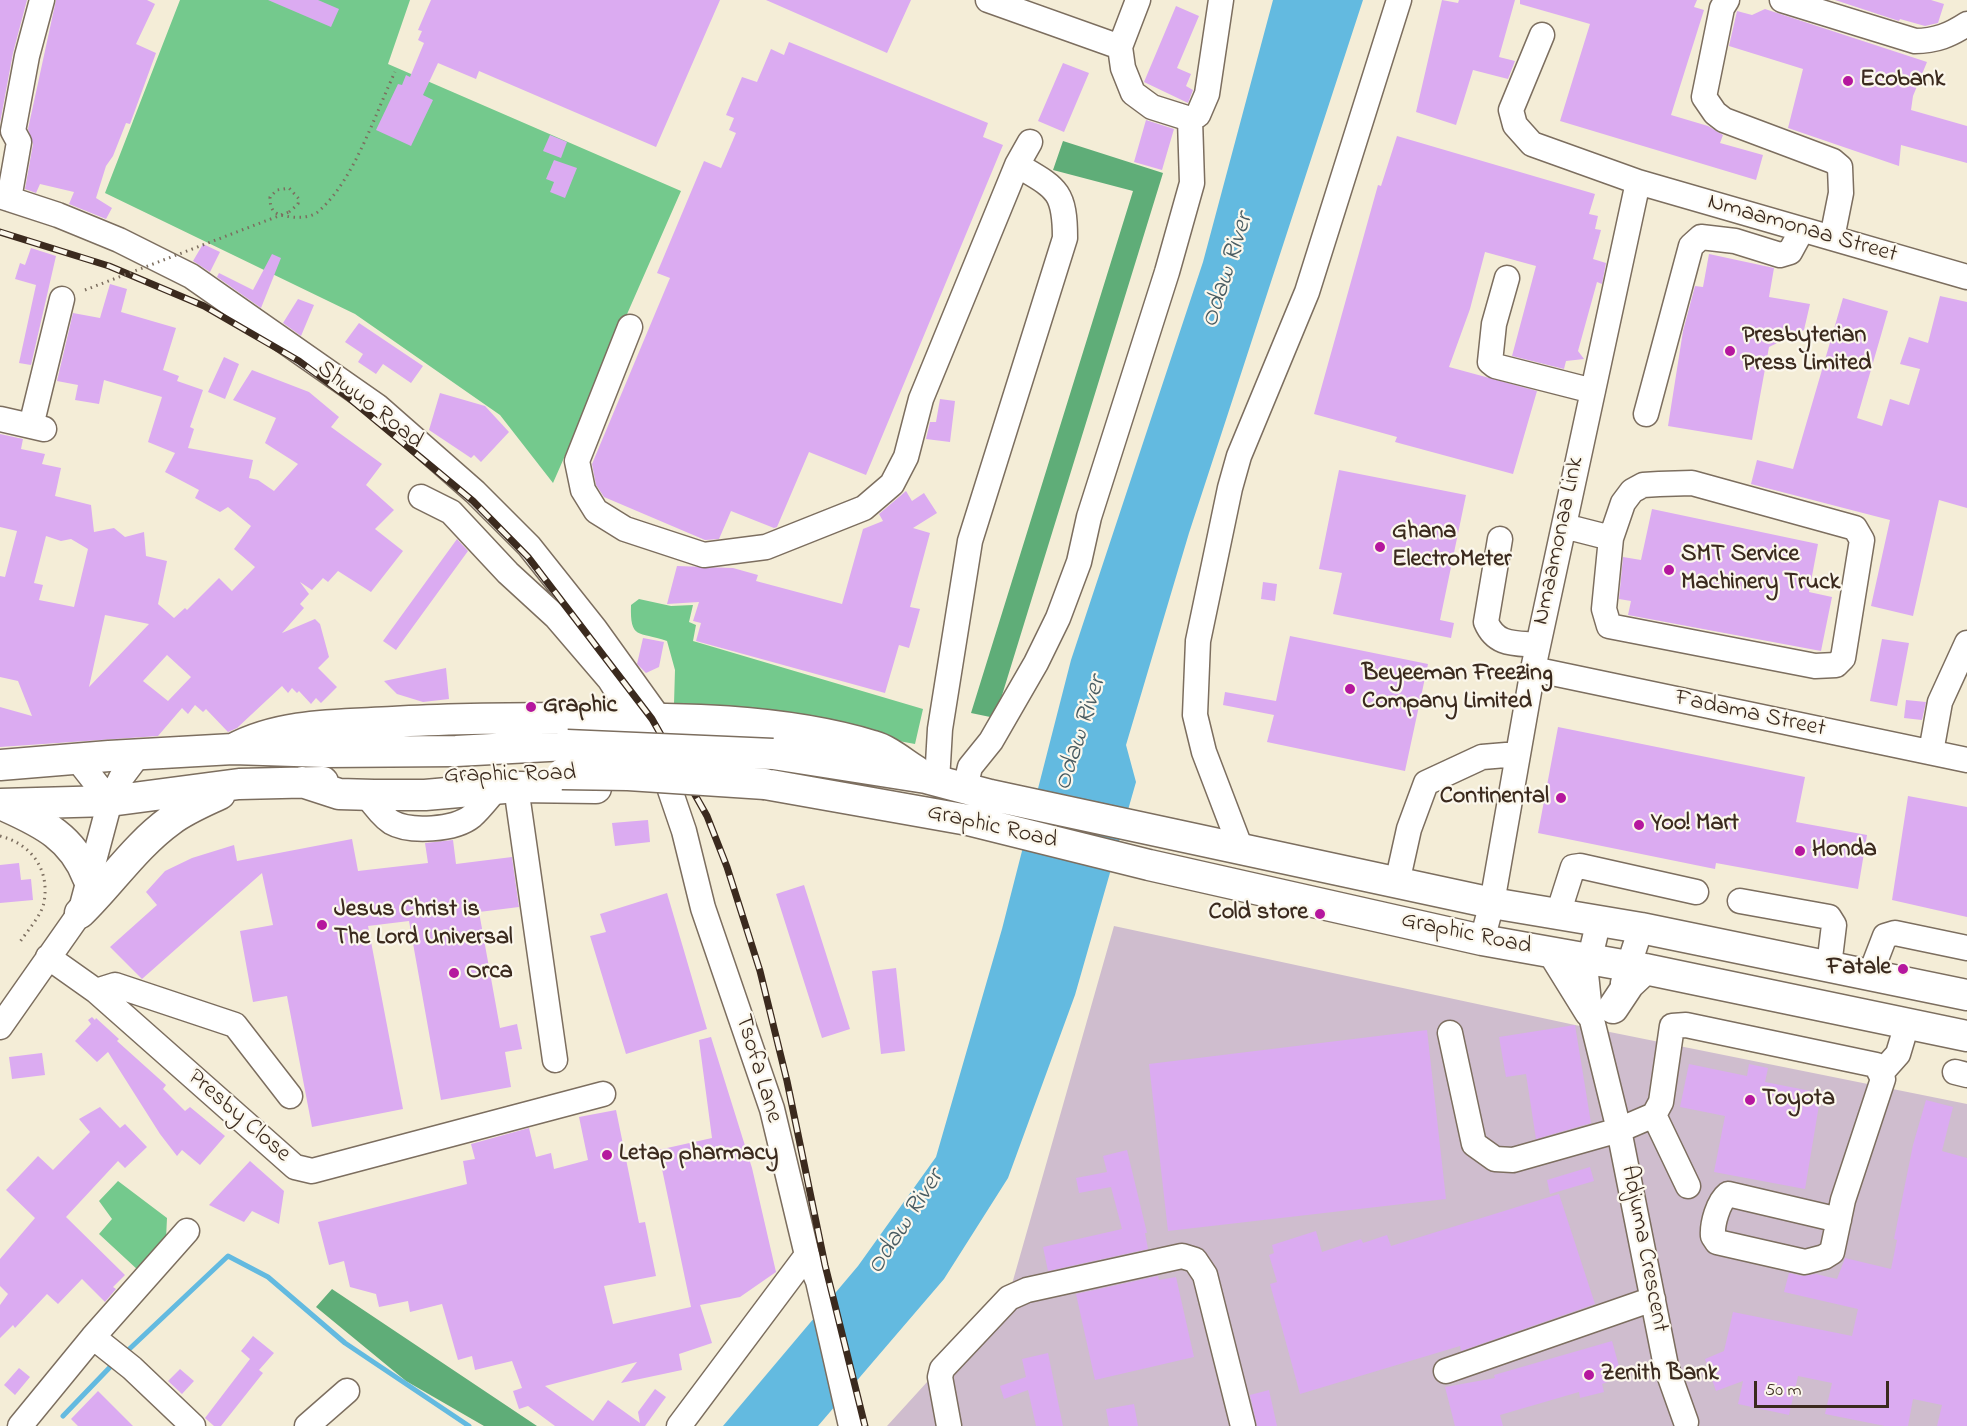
<!DOCTYPE html>
<html>
<head>
<meta charset="utf-8">
<style>
	body { margin:0 }
	#map { position:relative; width:1967px; height:1426px; overflow:hidden; background:#f4edd7; font-family:"Indie Flower",sans-serif }
	canvas { display:block }
	.scale { position:absolute; left:1754px; top:1381px; width:135px; height:27px; box-sizing:border-box; border:3px solid #3b2a1e; border-top:0; padding-left:8px; font-size:18px; line-height:21px; white-space:nowrap; color:#3b2a1e; -webkit-text-stroke:4px #fbf7ec; paint-order:stroke }
</style>
</head>
<body>
<div id="map">
<canvas width="1967" height="1426"></canvas>
<div class="scale">50 m</div>
</div>
<script>
const g = document.querySelector('canvas').getContext('2d');
g.lineJoin = 'round';
function fillPath(path, color) { g.fillStyle = color; g.fill(path, 'evenodd'); }
function stroke(path, color, width, dash) { g.strokeStyle = color; g.lineWidth = width; g.lineCap = dash ? 'butt' : 'round'; g.setLineDash(dash || []); g.stroke(path); }
function label(font, color, halo, rows, align = 'center') {
  g.font = font + ' "Indie Flower",sans-serif'; g.lineWidth = 4.5; g.setLineDash([]); g.textBaseline = 'middle'; g.strokeStyle = halo; g.fillStyle = color; for (const [text, x, y, turn = 0] of rows) {
    g.save(); g.translate(x, y); g.rotate((+turn || 0) * Math.PI / 180); g.textAlign = isNaN(turn) ? turn : align; if (halo) g.strokeText(text, 0, 0); g.fillText(text, 0, 0); g.restore();
  }
}
fillPath(new Path2D(`
	M1114 926 1575 1025 1967 1104V1426H887L1010 1291Z`), '#cfbdce');
fillPath(new Path2D(`
	M180 0H410L388 64 681 191 553 483 500 415 355 314 105 193Z
	M639 599 671 606 693 605 689 622 696 625 693 641 923 709 915 744 801 723 674 704 675 670 667 641C638 631 630 640 631 605Z
	M118 1181 167 1218 166 1239 139 1271 99 1234 112 1219 99 1201Z`), '#74c98d');
fillPath(new Path2D(`
	M1063 141 1163 173 995 718 971 713 1133 191 1053 170Z
	M332 1289 537 1426H484L406 1381 316 1307Z`), '#5fad78');
fillPath(new Path2D(`
	M1273 0H1363L1189 533 1126 745 1136 782 1075 995 1008 1178 944 1279 818 1426H723L858 1266 936 1157 1002 929 1071 660 1203 262Z`), '#63bae0');
stroke(new Path2D(`
	M123 1355 228 1256 268 1277 345 1343 469 1426
	M63 1416 114 1363`), '#63bae0', 5);
fillPath(new Path2D(`
	M0 0H27L13 53 0 123Z
	M56 0H147L155 4 136 44 156 53 130 124 126 123 113 156 106 166 96 198 112 208 106 219 69 204 74 192 40 184 36 193 25 189 33 144 28 129Z
	M268 0H318L339 9 331 27Z
	M431 0H720L656 147 479 71 476 79 438 63 423 95 433 100 411 146 376 130 398 84 402 85 406 75 410 77 424 43 418 40 422 31 418 30Z
	M766 0H911L887 53Z
	M1442 0 1458 3 1459 0H1515L1499 57 1515 61 1508 79 1473 70 1456 125 1416 112Z
	M1520 0H1697L1694 7 1704 10 1671 115 1708 126 1723 135 1720 143 1763 155 1756 180 1560 121 1590 24 1520 4Z
	M1835 0H1931L1944 4 1938 23 1925 26 1900 19 1899 21Z
	M1176 6 1199 16 1177 68 1191 74 1186 86 1193 90 1188 103 1144 82Z
	M1765 9 1927 62 1913 96 1911 110 1967 126V163L1901 145 1899 166 1788 128 1803 69 1729 46 1737 11 1752 15Z
	M789 42 988 123 983 137 1003 145 866 475 809 452 777 527 774 528 731 511 719 539 705 540 604 497 596 485 592 464 670 278 657 273 704 161 721 168 736 133 729 130 734 118 726 115 742 77 757 82 771 49 784 55Z
	M1063 63 1089 73 1064 132 1038 121Z
	M1146 120 1174 129 1162 170 1134 162Z
	M550 135 567 142 561 158 543 151Z
	M1397 136 1595 194 1589 214 1598 216 1595 229 1601 230 1593 259 1606 263 1602 284 1597 282 1578 351 1584 359 1566 361 1564 369 1512 356 1536 266 1485 252 1470 309 1449 367 1537 391 1513 474 1395 442 1397 437 1314 414 1378 185 1381 186Z
	M554 160 577 168 565 198 550 192 554 182 546 179Z
	M203 244 220 252 210 272 193 261Z
	M31 248 56 256 31 365 19 363 36 285 15 279 20 263 25 265Z
	M272 254 281 258 261 308 217 277 219 273 253 290Z
	M1709 254 1774 268 1769 297 1810 304 1804 330 1769 347 1752 440 1668 426 1683 331 1695 286 1703 287Z
	M110 284 127 289 121 312 176 328 163 370 179 376 177 381 203 390 190 427 194 429 188 448 253 460 249 478 258 480 274 491 298 464 265 443 276 418 233 400 252 370 309 392 339 417 331 427 382 464 366 485 394 510 375 529 403 551 371 592 338 571 328 582 323 578 312 590 300 582 309 594 300 604 304 608 282 633 315 619 320 624 329 657 318 668 337 687 321 703 316 698 311 704 299 691 297 693 292 688 288 693 282 686 237 728 228 732 206 709 203 712 195 705 188 714 182 708 158 736 0 747V707L32 716 18 681 0 677V576L5 577 17 531 0 527V434L23 439 21 449 45 454 42 464 61 468 55 496 91 505 94 532 114 528 125 537 144 532 146 556 167 561 158 604 174 618 185 608 187 610 219 578 232 591 255 567 234 549 251 526 228 507 220 512 195 498 199 490 165 472 175 453 148 442 162 397 104 380 99 404 75 400 78 385 57 381 73 313 100 318ZM46 536 61 541 71 539 88 549 74 607 39 600 43 585 34 583ZM105 615 149 624 89 687ZM167 655 191 677 168 701 143 681Z
	M1940 296 1967 302V508L1939 500 1913 616 1871 606 1890 520 1751 484 1757 460 1793 469 1843 298 1888 311 1857 418 1882 426 1890 399 1909 405 1920 369 1900 364 1909 337 1928 343Z
	M298 299 314 305 301 336 283 323Z
	M359 323 423 366 411 383 383 364 376 374 358 362 363 354 345 342Z
	M224 357 239 364 225 399 208 392Z
	M440 393 485 406 509 432 481 462 474 455 471 458 429 430Z
	M940 399 955 401 950 442 926 439 930 422H936Z
	M1339 470 1466 495 1440 620 1454 623 1451 638 1333 614 1342 573 1319 569Z
	M906 491 912 501 924 493 937 513 913 528 930 533 910 607 920 609 909 648 899 645 885 693 696 641 701 623 693 621 699 602 667 604 677 566 733 568 758 575 756 581 842 604 863 529 883 521 879 514Z
	M1652 509 1818 544 1809 592 1832 597 1821 651 1628 615 1631 601 1619 599 1623 557 1641 560Z
	M457 539 468 551 396 650 383 641Z
	M1263 582 1277 584 1275 601 1261 599Z
	M1290 636 1428 664 1405 771 1267 742 1274 715 1223 705 1225 692 1276 701Z
	M643 638 664 642 659 667 646 673 637 664Z
	M1882 639 1909 643 1897 706 1870 701Z
	M446 668 449 699 423 702 397 694 384 681Z
	M1906 700 1926 702 1922 720 1904 718Z
	M1558 727 1805 777 1796 822 1867 835 1858 889 1716 863 1715 869 1538 833Z
	M1908 796 1967 807V917L1892 900Z
	M648 820 650 842 615 846 612 823Z
	M352 839 358 871 428 863 425 843 453 840 456 864 512 857 519 907 479 912 500 1028 517 1024 522 1049 505 1052 511 1087 441 1100 409 921 368 926 403 1109 312 1127 287 996 253 1002 240 931 273 925 262 873 142 979 110 947 157 905 146 892 165 871 192 858 234 845 237 861Z
	M19 863 21 880 31 879 33 900 0 903V865Z
	M804 885 850 1029 822 1038 776 894Z
	M667 893 707 1029 626 1054 590 936 606 932 600 914Z
	M896 968 905 1051 881 1054 872 971Z
	M92 1017 95 1020 96 1018 119 1039 117 1041 166 1085 163 1089 185 1111 190 1107 225 1136 200 1165 182 1150 177 1156 160 1134 108 1052 97 1062 75 1041 91 1024 88 1020Z
	M1575 1025 1591 1123 1536 1139 1526 1074 1506 1077 1499 1037Z
	M1427 1030 1446 1199 1168 1231 1149 1064Z
	M711 1037 752 1168 776 1272 740 1297 700 1305 712 1343 679 1354 682 1370 621 1383 637 1362 545 1386 593 1421 608 1400 640 1423 638 1412 655 1389 666 1397 645 1426H555L528 1406 519 1409 513 1391 522 1388 512 1361 475 1370 472 1356 458 1360 442 1304 410 1312 408 1301 379 1307 376 1294 350 1287 344 1261 329 1265 318 1222 467 1184 463 1161 475 1159 471 1144 529 1128 536 1157 551 1153 554 1169 588 1160 579 1117 616 1110 639 1223 645 1222 656 1276 604 1286 613 1324 691 1307 658 1150 712 1138 699 1040Z
	M42 1053 45 1075 12 1079 9 1057Z
	M1689 1064 1747 1076 1749 1064 1768 1068 1765 1082 1821 1093 1805 1189 1714 1172 1725 1116 1680 1107Z
	M1926 1100 1953 1107 1942 1151 1967 1158V1426H1937L1942 1405 1913 1399 1908 1426H1885L1825 1414 1832 1383 1798 1376 1789 1415 1738 1404 1743 1381 1716 1391 1705 1359 1724 1351 1733 1312 1852 1336 1858 1309 1784 1292 1789 1273 1802 1276 1816 1274 1837 1279 1845 1258 1891 1269 1897 1240 1894 1239 1913 1145Z
	M100 1107 120 1128 125 1124 147 1147 125 1168 118 1161 66 1217 125 1275 113 1287 116 1289 105 1302 82 1279 58 1304 47 1294 15 1328 13 1325 0 1338V1305L8 1294 0 1286V1259L35 1218 6 1190 38 1156 53 1170 90 1132 79 1119Z
	M1127 1150 1147 1233H1145L1148 1249 1048 1271 1043 1247 1122 1229 1111 1187 1079 1193 1076 1178 1107 1172 1103 1156Z
	M250 1161 284 1191 279 1224 252 1211 244 1222 209 1205Z
	M1590 1167 1594 1181 1550 1194 1547 1180Z
	M1559 1194 1595 1304 1461 1351 1460 1346 1300 1394 1270 1284 1277 1282 1269 1255 1274 1253 1272 1245 1316 1231 1322 1252 1361 1239 1363 1243 1387 1235 1391 1246Z
	M1158 1276 1159 1280 1176 1277 1194 1357 1095 1380 1076 1294Z
	M253 1336 274 1353 259 1370 263 1373 221 1426H214L205 1418 250 1359 241 1351Z
	M1612 1341 1622 1377 1602 1384 1604 1392 1580 1398 1579 1392 1500 1415 1503 1426H1455L1445 1387 1495 1378 1494 1375Z
	M1048 1353 1063 1426H1036L1028 1390 1004 1399 1000 1386 1026 1377 1022 1359Z
	M19 1368 30 1377 15 1395 4 1385Z
	M180 1369 194 1381 182 1394 168 1381Z
	M1269 1390 1277 1426H1257L1250 1395Z
	M98 1391 133 1426H78L71 1419Z
	M1134 1404 1138 1426H1109L1106 1409Z`), '#dbabf1');
const minor = new Path2D(`
	M988 0 1120 47
	M1138 0 1120 47 1123 68 1133 93 1152 107 1190 119 1198 115 1207 94 1221 0
	M1727 0 1722 8 1704 97 1715 113 1724 120 1833 161 1840 167 1841 193 1832 238
	M1782 0 1915 41C1936 41 1950 35 1967 24
	M1542 35 1511 110 1515 125 1532 144 1638 182 1967 277
	M0 196 58 215 119 240 191 276 377 406 475 492 529 546 595 629 659 718
	M9 199 19 142 13 131 27 56 42 0
	M1507 278 1494 324 1490 362 1495 366 1593 391
	M630 327 577 461 583 490 596 511 625 529 704 555 766 547 864 508 892 484 906 457 921 399 1017 165 1030 142
	M1646 414 1691 246 1701 237 1735 241 1780 255 1790 252 1802 230
	M0 419 44 429
	M31 426 62 299
	M421 497 451 512 508 573 556 617 610 680 634 718
	M1564 526 1611 538 1604 609 1609 626 1815 666 1836 665 1843 658 1862 540 1855 528 1692 483 1659 484 1643 485 1632 491 1623 503 1611 538
	M1500 539 1486 622C1496 646 1515 643 1538 645
	M1533 669 1967 760
	M1931 752 1940 702 1967 643
	M77 759 110 801
	M937 781 940 729 970 541 1065 238C1065 190 1056 188 1017 165
	M516 787 555 1060
	M965 788 970 767 991 741 1036 663 1058 618 1079 562 1089 517 1167 272 1192 183 1190 119
	M670 790 684 831 703 908 772 1109 807 1255 818 1281 851 1426
	M366 794C373 804 381 815 391 822 410 833 455 830 472 816 481 808 489 797 497 788
	M1241 849 1204 752 1195 715 1198 641 1230 488 1239 456 1307 292 1399 0
	M1397 883 1409 829 1426 783 1482 757 1518 754
	M1740 901 1829 917 1834 925 1829 966
	M1558 914 1573 867 1580 866 1696 892
	M1599 920 1586 974 1590 1012 1619 1130 1666 1366 1686 1422
	M1482 940 1492 903 1533 669 1638 182
	M48 957 96 991 295 1167 312 1171 603 1094
	M1870 975 1885 936 1895 933 1967 948
	M1623 983 1641 928
	M96 991 115 985 235 1025 290 1096
	M0 1027 80 913 110 801 121 778 139 754
	M1450 1033 1474 1144 1495 1159 1513 1160 1619 1130 1654 1115 1661 1102 1672 1026 1686 1025 1876 1065 1883 1079 1843 1200 1832 1252 1824 1257 1805 1262 1717 1242 1713 1236C1712 1224 1718 1202 1728 1194L1839 1220
	M1882 1072 1898 1054 1907 1024
	M1955 1072 1967 1075
	M1654 1115 1688 1186
	M93 1337 132 1368 193 1426
	M1446 1371 1653 1299
	M20 1426 93 1337 187 1231
	M307 1426 347 1391
	M679 1426 807 1255
	M949 1426 940 1377 942 1369 1009 1298 1027 1290 1182 1256 1195 1260 1205 1275 1243 1426`);
const major = new Path2D(`
	M233 749C281 723 339 725 393 722 455 718 517 718 580 718 675 718 782 718 873 746 888 750 903 763 916 771
	M773 754 926 778 990 795 1492 903 1641 928 1967 995
	M0 765 109 756 233 749 325 752 456 751 567 745
	M302 782 339 794 374 795H425L516 787 596 788
	M765 784 968 820 1149 865 1482 940 1645 969 1967 1036
	M0 804 110 801 239 784 323 782
	M5 806C43 823 73 838 88 878
	M80 913C111 883 135 846 171 820 186 809 203 802 220 794
	M1554 954 1590 1012
	M1613 1008 1629 984 1645 969`);
stroke(minor, '#7c6e5f', 27);
stroke(major, '#7c6e5f', 33);
stroke(new Path2D(`
	M289 212 298 204 299 199 289 188 277 190 270 197C270 209 273 214 285 216 296 218 311 219 320 210 355 178 375 114 395 72
	M0 836C31 844 50 869 44 902 42 915 27 931 20 942`), '#7c6e5f', 3, [1.5, 4.5]);
stroke(minor, '#fff', 24);
stroke(major, '#fff', 30);
const rail = new Path2D(`
	M0 232 109 266 204 306 299 361 349 398 473 501 528 557 652 719 707 816 727 867 760 971 787 1081 825 1265 865 1426`);
stroke(rail, '#3b2a1e', 7);
stroke(rail, '#fbf7ec', 4.5, [14]);
const majorBridge = new Path2D(`
	M567 745 773 754
	M562 774 628 775 765 784`);
stroke(majorBridge, '#7c6e5f', 33, []);
stroke(new Path2D(`
	M85 290 289 212`), '#7c6e5f', 3, [1.5, 4.5]);
stroke(majorBridge, '#fff', 30);
for (const [x, y, r, color] of [
	[1848,81,6,"#b5179e"],
	[1730,351,6,"#b5179e"],
	[1380,547,6,"#b5179e"],
	[1669,570,6,"#b5179e"],
	[1350,689,6,"#b5179e"],
	[531,707,6,"#b5179e"],
	[1561,798,6,"#b5179e"],
	[1639,825,6,"#b5179e"],
	[1800,851,6,"#b5179e"],
	[1320,914,6,"#b5179e"],
	[322,925,6,"#b5179e"],
	[1903,969,6,"#b5179e"],
	[454,973,6,"#b5179e"],
	[1750,1100,6,"#b5179e"],
	[607,1155,6,"#b5179e"],
	[1589,1375,6,"#b5179e"]
]) { const dot = new Path2D(); dot.arc(x, y, r, 0, 2 * Math.PI); g.fillStyle = color; g.fill(dot); stroke(dot, '#fbf7ec', 2); }
label('bold 24px', '#3b2a1e', '#fbf7ec', [
	["Ecobank",1860,81],
	["Presbyterian",1742,337],
	["Press Limited",1742,365],
	["Ghana",1392,533],
	["ElectroMeter",1392,561],
	["SMT Service",1681,556],
	["Machinery Truck",1681,584],
	["Beyeeman Freezing",1362,675],
	["Company Limited",1362,703],
	["Graphic",543,707],
	["Continental",1549,798,"right"],
	["Yoo! Mart",1651,825],
	["Honda",1812,851],
	["Jesus Christ is",334,911],
	["The Lord Universal",334,939],
	["Cold store",1308,914,"right"],
	["Fatale",1891,969,"right"],
	["Orca",466,973],
	["Toyota",1762,1100],
	["Letap pharmacy",619,1155],
	["Zenith Bank",1601,1375]
], 'left');
label('24px', '#3b2a1e', '#fbf7ec', [
	["Nmaamonaa Street",1802,230,16],
	["Shwuo Road",369,406,38],
	["Nmaamonaa Link",1560,541,-78],
	["Fadama Street",1750,715,12],
	["Graphic Road",510,776,-1],
	["Graphic Road",992,828,13],
	["Graphic Road",1466,935,12],
	["Tsofa Lane",757,1069,73],
	["Presby Close",238,1117,41],
	["Adjuma Crescent",1643,1249,79]
]);
label('italic 26px', '#495c62', '#fbf7ec', [
	["Odaw River",1229,271,-72],
	["Odaw River",1082,734,-72],
	["Odaw River",907,1223,-57]
]);
</script>
</body>
</html>
